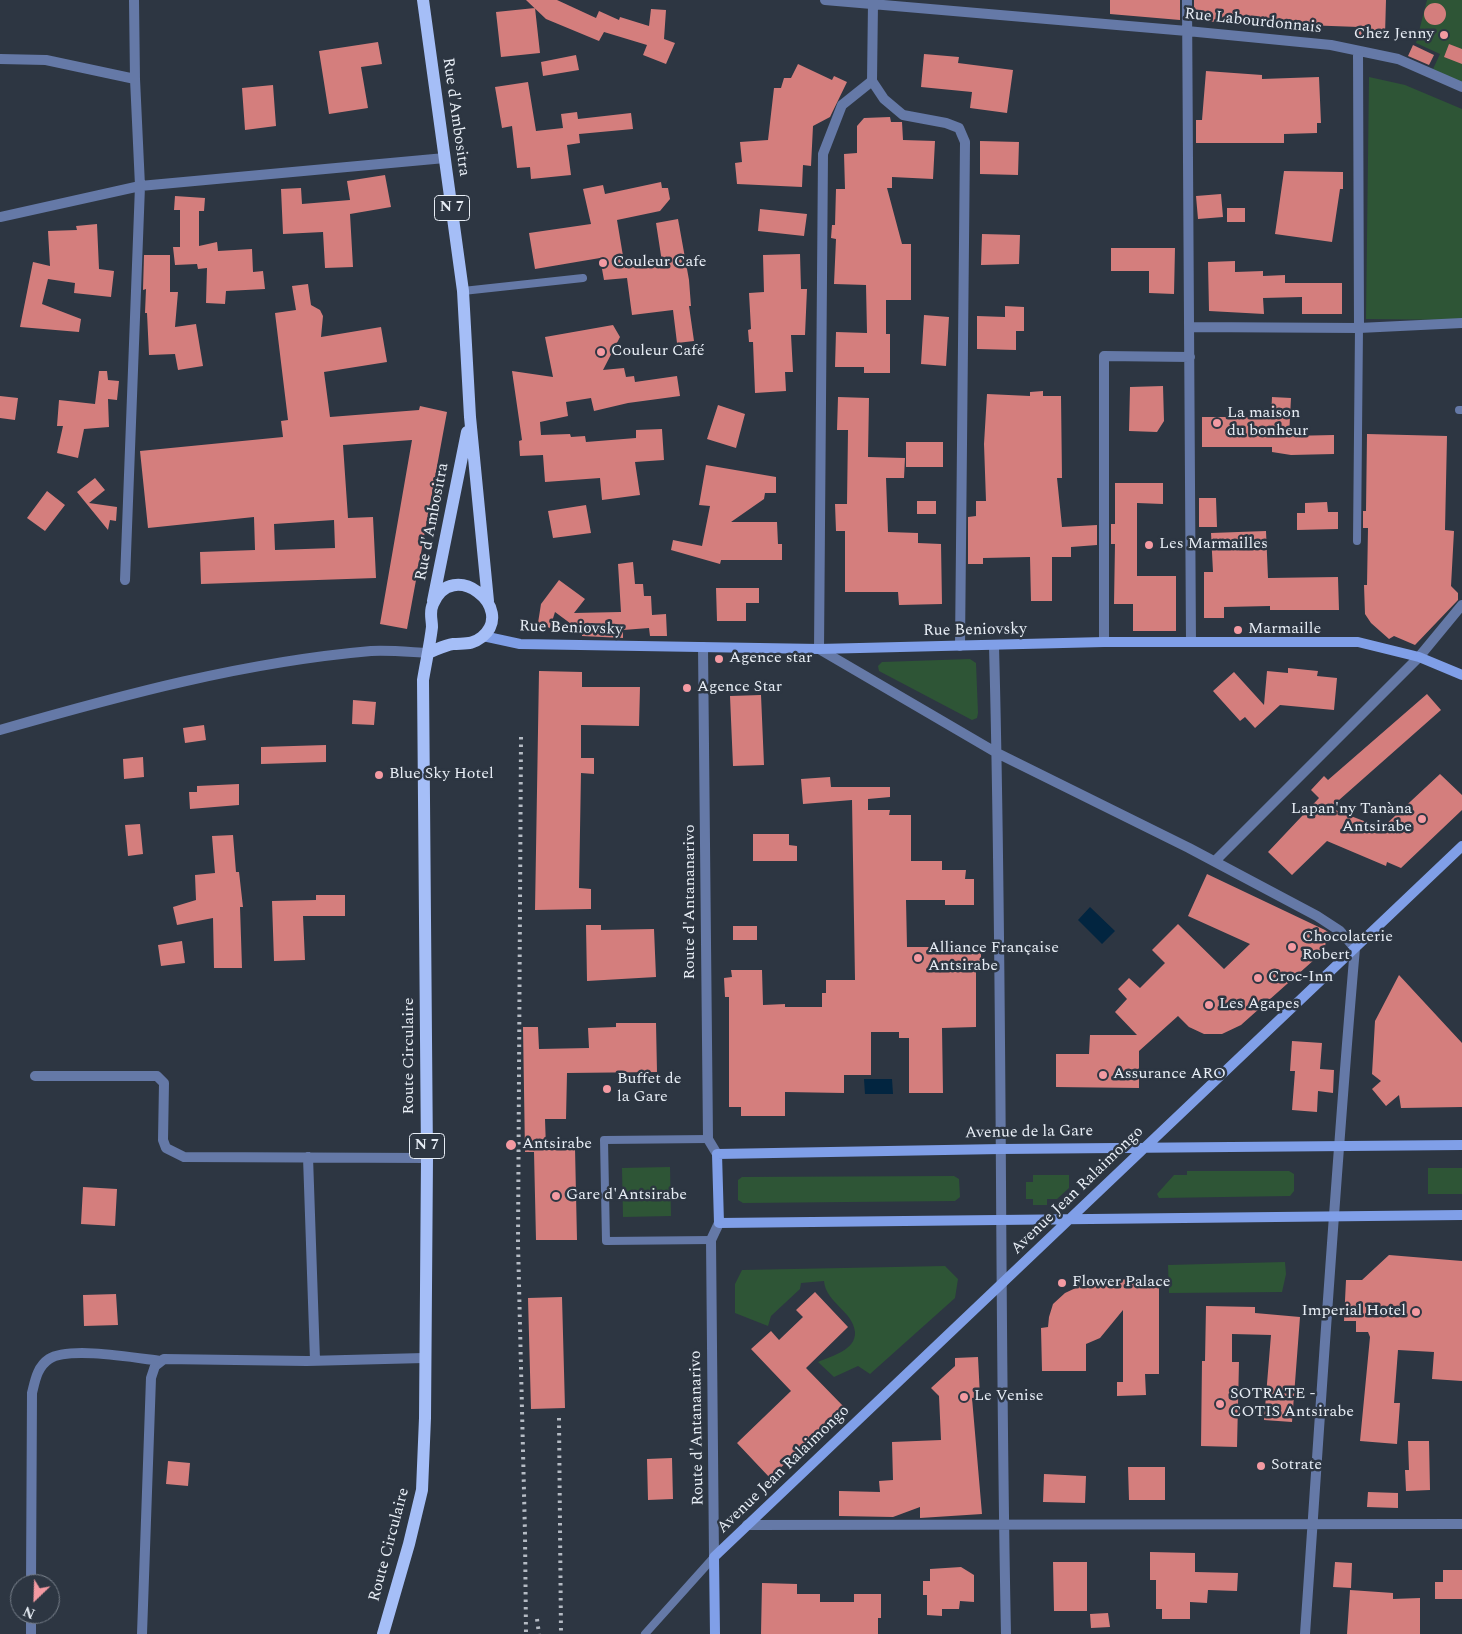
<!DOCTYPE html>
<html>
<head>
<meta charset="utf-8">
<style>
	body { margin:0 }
	#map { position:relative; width:1462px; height:1634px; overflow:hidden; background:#2d3642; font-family:Spectral,serif }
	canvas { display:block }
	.north { position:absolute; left:10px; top:1574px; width:50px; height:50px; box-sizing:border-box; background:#2d3642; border:1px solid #777f8a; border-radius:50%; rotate:204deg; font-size:14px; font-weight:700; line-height:20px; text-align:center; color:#e7edf5 }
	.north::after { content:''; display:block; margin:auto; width:18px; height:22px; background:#f49aa2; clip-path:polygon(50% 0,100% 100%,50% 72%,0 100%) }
</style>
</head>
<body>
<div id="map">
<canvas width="1462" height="1634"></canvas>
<div class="north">N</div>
</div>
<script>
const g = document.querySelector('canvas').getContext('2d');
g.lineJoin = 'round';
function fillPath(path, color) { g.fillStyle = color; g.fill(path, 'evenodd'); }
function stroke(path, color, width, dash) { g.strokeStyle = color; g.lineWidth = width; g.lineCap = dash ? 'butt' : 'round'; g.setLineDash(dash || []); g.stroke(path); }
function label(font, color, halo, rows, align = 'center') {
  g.font = font + ' Spectral,serif'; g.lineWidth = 5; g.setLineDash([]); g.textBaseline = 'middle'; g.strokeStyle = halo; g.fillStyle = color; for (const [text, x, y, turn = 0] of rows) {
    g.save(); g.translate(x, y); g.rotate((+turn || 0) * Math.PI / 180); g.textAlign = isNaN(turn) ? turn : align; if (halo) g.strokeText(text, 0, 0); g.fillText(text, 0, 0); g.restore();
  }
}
fillPath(new Path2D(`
	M1427 0H1462V83L1433 69 1440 54 1416 43Z
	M1369 77 1405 85 1462 109V320L1366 319Z
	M970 659 976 663 978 713 977 718 972 720 879 671 878 666 882 662Z
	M670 1167 671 1216 623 1217 622 1168Z
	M1428 1168H1462V1194H1428Z
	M1187 1171H1289L1294 1174V1191L1290 1196 1159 1198 1157 1194 1174 1175H1187Z
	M1033 1175H1069V1188L1057 1199H1047V1205H1033V1199H1026V1182H1033Z
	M954 1176 959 1179 960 1197 955 1201 743 1203 738 1200V1180L742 1177Z
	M1285 1262 1286 1274 1282 1292 1169 1293 1168 1265Z
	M945 1266 958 1279 955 1298 870 1374 858 1366 834 1377 818 1362C832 1356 856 1350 855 1332 853 1311 826 1303 824 1281L801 1283 800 1289 771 1316 768 1326 735 1313V1284L742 1270Z`), '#2e5536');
fillPath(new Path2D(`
	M1090 907 1115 931 1102 944 1078 920Z
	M864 1079H892L893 1094H865Z`), '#022540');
fillPath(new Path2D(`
	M526 0H557L596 18 599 11 619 20 620 17 649 26 651 9 666 10 664 39 675 43 666 64 643 55 647 45 604 32 599 41 546 19Z
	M1110 0H1180V20L1110 14Z
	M1194 0H1386L1385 35H1359V27L1194 21Z
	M1424 14a11 11 0 1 1 22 0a11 11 0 1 1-22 0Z
	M535 8 540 53 501 57 496 12Z
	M378 42 382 64 361 67 368 108 329 114 319 51Z
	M1449 44 1462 49V64L1444 57Z
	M1413 45 1434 55 1429 65 1408 56Z
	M924 54 959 57 958 63 1013 70 1007 113 970 108 972 92 921 87Z
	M576 55 579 70 543 76 541 62Z
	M798 64 832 80 834 76 847 82 830 117 813 126 811 166 803 165 802 187 737 184 735 163 742 162 740 142 768 140 774 88H781L784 78H791Z
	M1206 71 1262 75V79L1319 77 1321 123H1317V133L1284 134V143H1196V120H1202Z
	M528 82 536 131 563 128 561 114 577 112 578 119 631 113 633 129 579 134 580 143 567 145 571 175 531 179 530 167 517 168 512 126 502 128 495 87Z
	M273 85 276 126 245 130 242 88Z
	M890 117 891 122H902L903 140 935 141 933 179 892 177V188H887L902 244H911V300H886V334H890V373H864V367H835L836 332 867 333 866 285 834 284 836 239 831 238 832 225H835L836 189H845L844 154 857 153V126L864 118Z
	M980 141 1019 142 1018 175 980 174Z
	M1284 171 1343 172V189H1340L1332 242 1275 234Z
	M385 175 391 207 350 214 353 267 325 268 323 232 283 234 281 189 301 188 302 204 350 200 347 181Z
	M661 182 662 188H668L670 199 660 211 617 220 625 268 662 262 656 223 678 219 689 280 691 306H689L694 341 677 343 673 310 632 315 627 278 604 280 600 258 535 269 529 233 591 224 583 189 603 185 605 194Z
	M1221 194 1223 217 1198 219 1196 196Z
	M175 196 205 198 204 211H199V246L217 242 218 251 252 249 253 272 263 271 265 289 226 291 225 304 206 303 207 268 198 269 197 264 175 265 173 247H180V210H174Z
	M1227 208H1245V222H1227Z
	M760 209 807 214 804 236 758 231Z
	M97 224 99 269 114 271 111 297 74 293 75 283 48 279 42 304 81 319 79 332 20 327 33 262 50 266 48 231 77 230 76 226Z
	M982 234 1020 235 1019 264 981 265Z
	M1111 248H1175L1174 294 1149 293V271H1111Z
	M800 254 801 289H807L805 335H791L793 372H785L786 391 755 393 753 342H749L748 330 751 329 749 293 764 292 763 255Z
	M144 255H170V292H178L175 327 196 324 203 366 178 370 175 354 149 355 147 313H145L146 289 143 290Z
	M1235 261V272L1263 271V276L1285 275V283H1342V314H1302V297L1263 298 1264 314 1209 311 1208 262Z
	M308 284 311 305 320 310 323 316 321 337 381 327 387 362 324 372 330 417 419 410 420 406 447 412 407 629 380 624 412 440 343 445 348 518 373 517 376 578 201 584 200 552 255 550 254 517 148 528 140 451 283 437 281 421 288 420 275 313 296 310 292 286ZM334 520 335 548 275 550 274 524Z
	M1005 306 1024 307V331H1016V350L977 349V316L1005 317Z
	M924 315 949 317 946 366 921 364Z
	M613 325 620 337 603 370 624 368 626 377 634 376 635 382 677 376 680 396 628 403 594 411 591 398 566 402 568 416 540 422 541 435 570 434 571 437 585 436 586 442 636 438V430L662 429 664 460 635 462 640 495 602 500 600 478 545 482 543 455 520 456 519 441 522 440 512 371 553 377 545 337Z
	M99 371H107L108 380 119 381 117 400 108 399 109 427 84 429 78 458 57 453 63 426H57L59 400 95 404Z
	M1163 386 1164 421 1157 432 1129 431 1130 387Z
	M1043 391V396H1061L1062 478H1057L1062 527 1097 525V545L1071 547V557H1052V601H1031L1030 557 983 558V564H968V517L976 516V501H986L984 444 987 394 1030 396V392Z
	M0 396 18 398 15 420 0 418Z
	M838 397 869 398 868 457 905 458 904 478H886L888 532 918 533V543L941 544 942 604 899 605 898 592H845V531H836L835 504H847L848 430H837Z
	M1272 397 1291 398 1289 436 1334 435V454L1291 455 1272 452V447H1202V417H1271Z
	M718 405 745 414 736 448 707 439Z
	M1367 434 1447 436 1445 530 1454 531 1451 586 1458 593V600L1415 645 1394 636 1389 639 1371 623 1365 614 1364 585H1367L1368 528H1363V511H1366Z
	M906 442H943V467H906Z
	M706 465 776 477V493H765L764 499 731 522H777L778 544H782V560H721L720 564 671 550 673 540 702 546 710 506 699 505Z
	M95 478 105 490 89 503 117 507 116 521 110 520 108 530 77 492Z
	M1115 483H1163V504L1137 503V576H1176V631H1133V604H1114L1115 544H1111V524H1115Z
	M47 491 65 505 45 531 27 518Z
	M1199 498H1216L1217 527H1199Z
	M917 501H936V514H917Z
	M1327 502 1328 512H1338V529L1297 530V513H1305V503Z
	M586 505 591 533 553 538 548 511Z
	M1266 531 1268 578 1338 577 1339 610H1270V606L1224 607V618H1204V572H1213L1211 533Z
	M633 562 635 584H643L644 596H651L652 615 666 614 667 636H650L649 628 623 630V638L582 636V632L555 612 550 628 538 623 541 604 559 580 585 599 574 613 621 612 618 564Z
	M716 588H759V603H746V621H717Z
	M1288 668 1318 671 1317 676 1337 678 1334 710 1280 705 1255 728 1245 717 1240 721 1213 691 1234 672 1264 705 1267 671 1288 673Z
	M539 671 582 672V687H640L639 726 581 725V758H594V774L581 773 579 888 591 889V909L535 910Z
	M1427 694 1441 710 1330 808 1382 828 1440 774 1462 795V810L1401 868 1387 862 1386 866 1327 841 1292 875 1268 852 1319 798 1311 790 1324 776 1328 780Z
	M761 695 764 765 733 766 730 696Z
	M353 700 376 702 374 725 352 724Z
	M204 725 206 740 185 743 183 728Z
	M326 745V762L261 764V747Z
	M143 757 144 777 124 779 123 759Z
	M830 777 831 787H890V797L868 799V810H890L889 815H911V861H942V870H966L965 879H974V905H945V900H906L907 947H981V969H976V1027L942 1028 943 1093H909V1038H899V1032H871V1075H844V1093L785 1092V1116H741V1107H729V997H725L724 978 732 977 731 970H762L763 1005 785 1004V1007H822V993H826V980H855L852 800 803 804 801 779Z
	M239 784V805L190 809 189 792H197V786Z
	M140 824 143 854 128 856 125 825Z
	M753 834H789V845L797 846V861H753Z
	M233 835 236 872H239L243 907H240L242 968H214L213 918 177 925 173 907 196 900 195 875 215 873 212 836Z
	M1207 874 1325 930 1328 932 1324 951 1241 1025 1222 1034H1204L1189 1027 1178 1016 1139 1051V1088L1056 1087V1054H1089L1090 1035H1137L1115 1012 1127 999 1118 989 1129 978 1140 988 1165 963 1152 950 1178 924 1224 969 1250 944 1188 916Z
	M316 895H345V916H303L305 960 274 961 272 901 316 900Z
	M586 925H601V930L654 929 656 977 587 981Z
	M733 926H757V940H733Z
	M182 941 185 963 161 966 158 945Z
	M1399 975 1462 1043V1107L1401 1108 1399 1095 1386 1106 1372 1089 1381 1081 1372 1074 1375 1021Z
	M616 1023H656L657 1072 567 1073 566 1119H545L546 1148H575L577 1240H536L534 1152H525L523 1027H538L539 1049 589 1048 588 1028 616 1027Z
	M1292 1041 1322 1043 1320 1069 1334 1070 1333 1093 1318 1091 1317 1112 1292 1110 1295 1071H1290Z
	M83 1187 117 1189 115 1226 81 1224Z
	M1389 1255 1462 1261V1381L1432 1379 1434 1352 1398 1350 1394 1403H1400L1397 1444 1360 1441 1370 1337 1368 1332H1356V1321H1344L1346 1280H1362Z
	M1152 1279V1287L1159 1286V1374H1145L1146 1395 1117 1396V1382H1123V1310L1100 1338 1086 1344V1371H1042L1041 1328 1048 1327 1049 1317 1053 1304 1065 1293 1080 1286H1098V1280Z
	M815 1292 848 1327 806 1368 844 1407 770 1478 737 1443 791 1391 751 1349 771 1331 779 1340 803 1317 796 1310Z
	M116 1294 118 1325 84 1326 83 1295Z
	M562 1297 565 1408 531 1409 528 1298Z
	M1206 1306 1255 1307V1313L1300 1317 1292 1422 1264 1420 1271 1335 1232 1334V1362H1239L1237 1447 1201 1446 1202 1361H1205Z
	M978 1357 980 1397 972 1398 982 1514 920 1518V1507L893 1517 839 1516V1491L880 1492 879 1481 893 1480 892 1442 941 1440 939 1396 931 1388 955 1366V1358Z
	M1408 1441H1429L1430 1490 1406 1491 1405 1470H1409Z
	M672 1458 673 1499 648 1500 647 1459Z
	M168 1461 190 1463 188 1486 166 1484Z
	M1128 1467H1165V1500H1129Z
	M1044 1474 1086 1476 1085 1503 1043 1502Z
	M1368 1492 1398 1493V1508L1367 1507Z
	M1150 1552 1195 1553V1572L1238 1573 1237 1591 1208 1590 1207 1603 1190 1602V1619H1162V1609H1156V1580H1150Z
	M1053 1562H1087V1611H1054Z
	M1335 1562 1352 1563 1351 1588 1333 1587Z
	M961 1567 974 1575V1602L960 1601 959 1609H942V1616L927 1615V1595H923V1581H930V1569Z
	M1443 1570H1462V1599H1435V1582H1443Z
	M762 1583 797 1584V1594H820V1602H854V1594H881V1618H878V1634H761Z
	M1350 1590 1393 1593V1599L1420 1598V1634H1347Z
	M1108 1613 1110 1627 1091 1628 1090 1614Z`), '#d47e7d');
stroke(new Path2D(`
	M463 291 583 278
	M1459 410H1462
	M1357 541 1359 328
	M708 1139 604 1140 606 1241 711 1240
	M645 1634 714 1557`), '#6579a7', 8);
stroke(new Path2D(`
	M825 0 1187 31 1331 45 1398 59 1462 87
	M1187 0 1191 642
	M873 3 872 81 884 99 903 115 946 123 959 128 965 142 960 646
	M1358 51 1359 328
	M0 59 46 60 135 79
	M872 81 842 105 823 154 819 649 997 753 1189 848 1317 916 1340 931 1355 948C1335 1176 1321 1405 1305 1634
	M0 217 140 186 445 158
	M1189 327 1359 328 1462 323
	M125 580 140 186 135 79 134 0
	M1104 642V356L1190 357
	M994 646C1003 975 999 1305 1006 1634
	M703 647 708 1139 717 1154
	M0 730C122 695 244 662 371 651 390 650 409 652 428 653
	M1215 861 1419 657 1462 605
	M35 1076H157L164 1083 163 1140 166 1148 184 1157 427 1158
	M308 1157 315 1360
	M747 1525 1462 1524
	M714 1557 711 1240 719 1223
	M31 1584 32 1393C35 1381 37 1367 49 1359 69 1346 136 1358 161 1361
	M31 1634V1614
	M142 1634 151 1378 155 1366 164 1359 307 1361 424 1358`), '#6579a7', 10);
stroke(new Path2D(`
	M483 636 520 644 819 649 1104 642H1358L1419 657 1462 675
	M1462 1145 1001 1149 717 1154 719 1223 1462 1215
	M715 1634 714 1557 1462 846`), '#809fe8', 10);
stroke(new Path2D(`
	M423 0 463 291 470 417 488 601
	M433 601 467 432
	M383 1634 409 1544 422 1490 425 1418 427 1158 423 680C426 662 430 644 432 627 432 619 429 612 433 604 452 557 517 608 482 637 472 645 465 643 453 644 445 645 436 650 428 653`), '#a5bef7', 12);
stroke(new Path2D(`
	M521 737 518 1243 525 1534 526 1634
	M559 1418 561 1634
	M537 1619 539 1634`), '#b5bbc4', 4, [2.5, 5]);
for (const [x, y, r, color] of [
	[1444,35,5,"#f49aa2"],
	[603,263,5,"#f49aa2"],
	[601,352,5,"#f49aa2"],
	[1217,423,5,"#f49aa2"],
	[1149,545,5,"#f49aa2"],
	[1238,630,5,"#f49aa2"],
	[719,659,5,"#f49aa2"],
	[687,688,5,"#f49aa2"],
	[379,775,5,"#f49aa2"],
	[1422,819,5,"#f49aa2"],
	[1292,947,5,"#f49aa2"],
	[918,958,5,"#f49aa2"],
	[1258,978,5,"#f49aa2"],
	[1209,1005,5,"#f49aa2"],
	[1103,1075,5,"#f49aa2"],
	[607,1089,5,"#f49aa2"],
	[511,1145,6,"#f49aa2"],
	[556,1196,5,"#f49aa2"],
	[1062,1283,5,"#f49aa2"],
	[1416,1312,5,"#f49aa2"],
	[964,1397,5,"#f49aa2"],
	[1220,1404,5,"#f49aa2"],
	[1261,1466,5,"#f49aa2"]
]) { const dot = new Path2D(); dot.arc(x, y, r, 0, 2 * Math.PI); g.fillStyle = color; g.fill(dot); stroke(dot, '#2d3642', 2); }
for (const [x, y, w] of [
	[452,208,35],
	[427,1146,35]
]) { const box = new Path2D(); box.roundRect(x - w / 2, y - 12.5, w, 25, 4); g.fillStyle = '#2d3642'; g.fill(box); stroke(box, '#e7edf5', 1); }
label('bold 15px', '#e7edf5', null, [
	["N 7",452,208],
	["N 7",427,1146]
]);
label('16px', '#e7edf5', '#2d3642', [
	["Rue Labourdonnais",1253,22,6],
	["Rue d'Ambositra",455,117,82],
	["Rue d'Ambositra",433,522,-79],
	["Rue Beniovsky",571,629,2],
	["Rue Beniovsky",975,631,-1],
	["Route d'Antananarivo",691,902,-90],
	["Route Circulaire",410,1056,-90],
	["Avenue de la Gare",1029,1133,-1],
	["Avenue Jean Ralaimongo",1078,1191,-44],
	["Route d'Antananarivo",698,1428,-91],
	["Avenue Jean Ralaimongo",784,1470,-44],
	["Route Circulaire",390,1545,-75]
]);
label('16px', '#e7edf5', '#2d3642', [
	["Chez Jenny",1434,35,"right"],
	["Couleur Cafe",613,263],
	["Couleur Café",611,352],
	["La maison",1227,414],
	["du bonheur",1227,432],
	["Les Marmailles",1159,545],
	["Marmaille",1248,630],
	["Agence star",729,659],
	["Agence Star",697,688],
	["Blue Sky Hotel",389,775],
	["Lapan'ny Tanàna",1412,810,"right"],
	["Antsirabe",1412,828,"right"],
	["Chocolaterie",1302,938],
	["Robert",1302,956],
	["Alliance Française",928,949],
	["Antsirabe",928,967],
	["Croc-Inn",1268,978],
	["Les Agapes",1219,1005],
	["Assurance ARO",1113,1075],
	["Buffet de",617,1080],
	["la Gare",617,1098],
	["Antsirabe",522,1145],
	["Gare d'Antsirabe",566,1196],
	["Flower Palace",1072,1283],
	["Imperial Hotel",1406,1312,"right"],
	["SOTRATE -",1230,1395],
	["COTIS Antsirabe",1230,1413],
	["Le Venise",974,1397],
	["Sotrate",1271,1466]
], 'left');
</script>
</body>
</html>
